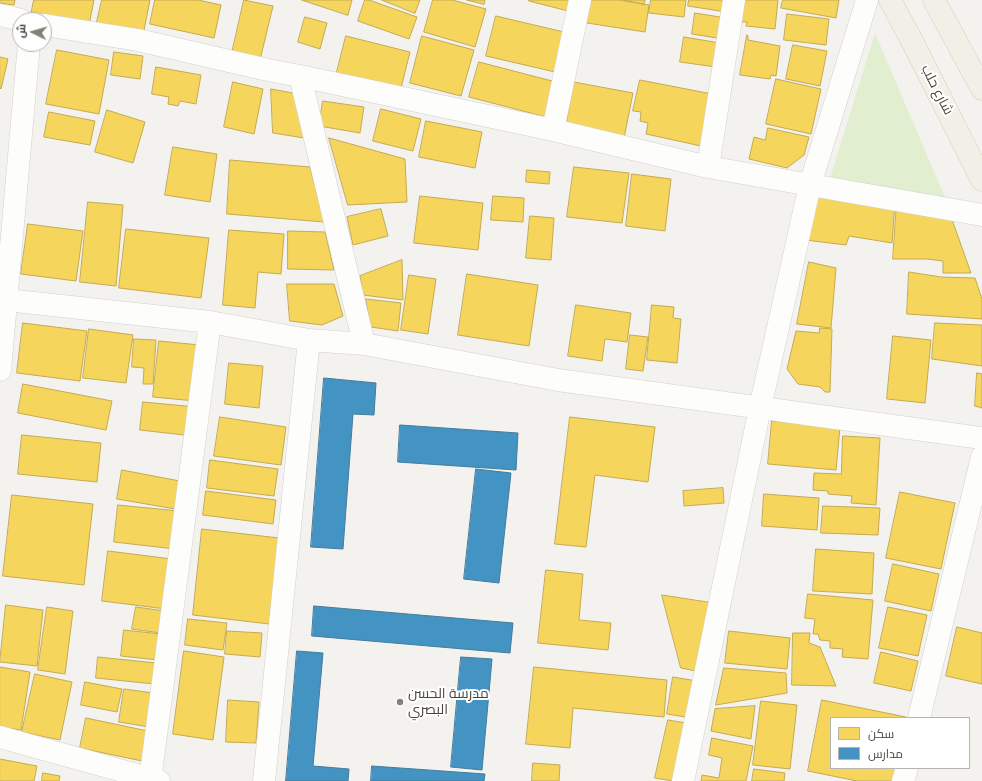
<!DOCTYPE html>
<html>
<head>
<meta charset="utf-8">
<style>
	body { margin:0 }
	#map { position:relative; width:982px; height:781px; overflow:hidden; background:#f4f2ee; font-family:"IBM Plex Sans",Cairo,sans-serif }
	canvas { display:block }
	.legend { position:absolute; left:830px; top:717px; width:140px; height:52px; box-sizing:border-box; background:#fff; border:1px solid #b7b4b0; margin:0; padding:5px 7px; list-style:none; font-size:12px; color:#4b4439 }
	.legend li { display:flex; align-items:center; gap:8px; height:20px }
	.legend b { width:20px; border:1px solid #b7b4b0 }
	.north { position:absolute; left:12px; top:12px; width:40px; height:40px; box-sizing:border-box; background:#fff; border:1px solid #b7b4b0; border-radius:50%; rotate:275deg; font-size:11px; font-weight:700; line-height:16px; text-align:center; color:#4b4439 }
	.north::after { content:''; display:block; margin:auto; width:14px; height:18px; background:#868178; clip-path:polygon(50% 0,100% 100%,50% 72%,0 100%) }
</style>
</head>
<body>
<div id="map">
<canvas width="982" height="781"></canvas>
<ul class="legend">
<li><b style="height:11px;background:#f6d55c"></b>سكن</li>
<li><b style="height:11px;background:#4393c3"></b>مدارس</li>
</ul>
<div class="north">ش</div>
</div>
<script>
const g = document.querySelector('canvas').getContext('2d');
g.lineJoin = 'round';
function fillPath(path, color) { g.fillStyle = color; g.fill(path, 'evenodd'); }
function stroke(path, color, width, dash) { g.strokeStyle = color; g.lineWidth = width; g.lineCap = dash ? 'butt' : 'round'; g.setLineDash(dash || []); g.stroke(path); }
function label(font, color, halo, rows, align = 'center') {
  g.font = font + ' "IBM Plex Sans",Cairo,sans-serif'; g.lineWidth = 4; g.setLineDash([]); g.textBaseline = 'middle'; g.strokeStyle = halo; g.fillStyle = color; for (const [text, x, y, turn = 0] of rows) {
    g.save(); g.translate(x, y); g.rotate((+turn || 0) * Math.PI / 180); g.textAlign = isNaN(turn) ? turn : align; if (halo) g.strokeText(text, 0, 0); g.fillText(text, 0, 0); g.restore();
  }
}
fillPath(new Path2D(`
	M875 33 946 200 830 178Z`), '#e1eecf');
const homes = new Path2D(`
	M0 0H15L14 5 0 3Z
	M34 0H94L89 25 31 15Z
	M102 0H150L141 45 94 35Z
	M155 0H198L221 5 214 38 150 24Z
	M244 0 273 6 260 60 232 53Z
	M302 0H352L348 15Z
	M365 0H369L417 17 409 39 358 21Z
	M382 0H420L415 13Z
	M433 0H452L486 9 475 47 424 32Z
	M467 0H485L484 4Z
	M529 0H571L568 11 529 1Z
	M591 0H619L649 5 645 32 587 23Z
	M624 0H645L644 4Z
	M651 0H686L684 17 649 13Z
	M689 0H728L726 12 688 6Z
	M744 0H778L775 29 746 26 747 22H742Z
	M783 0H839L836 18 781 8Z
	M695 13 726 18 723 39 692 34Z
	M787 14 829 19 826 45 784 40Z
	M496 16 564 32 555 72 486 56Z
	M305 17 327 23 320 49 298 42Z
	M747 35 748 36V40L780 46 776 76 771 75 770 79 740 75Z
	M346 36 410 52 400 92 336 76Z
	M422 36 474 50 461 96 410 83Z
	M684 37 720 43 716 67 680 62Z
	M793 45 827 51 820 86 786 79Z
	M57 50 109 60 99 114 46 104Z
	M114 52 143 56 140 79 111 75Z
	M0 57 8 59 1 89 0 88Z
	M479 62 556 82 546 117 469 97Z
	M156 67 201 75 196 104 180 101 178 106 168 104 169 97 152 94Z
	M776 79 821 89 811 134 766 124Z
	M640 80 712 94 701 146 646 134 648 123 640 121 641 112 633 111Z
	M233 82 263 89 254 134 224 127Z
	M574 82 633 93 624 138 566 127Z
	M271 89 293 93 304 138 273 133Z
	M323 101 364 107 360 133 319 126Z
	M381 109 421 119 413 151 373 141Z
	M107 110 145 122 133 163 95 152Z
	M49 112 95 121 90 145 44 137Z
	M426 121 482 132 475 168 419 157Z
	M768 128 809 137 804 155 787 168 749 159 754 137 765 140Z
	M329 138 405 159 407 202 348 205Z
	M173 147 217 154 210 202 165 195Z
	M230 160 310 167 324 222 227 214Z
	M574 167 629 173 622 223 567 217Z
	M527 170 550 172 549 184 526 182Z
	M632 174 671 179 665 231 626 226Z
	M816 186 895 202 892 243 849 236 846 245 805 240Z
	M420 196 483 203 478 250 414 243Z
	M493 196 524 198 523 222 491 220Z
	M88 202 123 205 116 286 80 282Z
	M897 202 950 214 971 273H943V261L927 259H893Z
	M381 209 388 236 353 245 347 217Z
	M530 216 554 218 551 260 526 258Z
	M28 224 83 231 76 281 21 274Z
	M126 229 209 238 201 298 119 288Z
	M229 230 284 234 281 274 258 272 255 308 223 305Z
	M288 231 325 232 334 270 288 269Z
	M402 260 403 300 363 295 360 276Z
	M809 262 836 268 831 328 797 324Z
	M909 272 941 277 975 278 982 299V319L907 314Z
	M467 274 538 285 529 346 458 335Z
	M409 275 436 279 428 334 401 330Z
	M287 284H334L343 316 322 325 290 321Z
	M366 299 401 303 398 331 371 327Z
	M576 305 631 313 627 342 605 339 602 361 568 356Z
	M652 305 674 307 673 318 681 319 677 363 647 360Z
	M23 323 87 331 80 381 17 373Z
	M935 323 982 325V366L932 359Z
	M820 328 832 329 830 392H825L820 387 798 384 787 369 796 331 819 333Z
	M89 329 133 335 126 383 83 378Z
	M630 335 648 337 643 371 626 369Z
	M893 336 931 340 925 403 887 399Z
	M134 339 156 340 153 384H143L144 368 132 367Z
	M159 341 200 345 195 401 153 397Z
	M229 363 263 366 259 408 225 404Z
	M977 373 982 374V408L975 406Z
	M23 384 112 401 106 430 18 413Z
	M143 402 196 407 193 436 140 430Z
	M220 417 286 427 281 465 214 456Z
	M570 417 655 427 648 482 595 475 586 547 555 544Z
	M772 421 840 427 836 470 768 464Z
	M22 435 101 443 97 482 18 474Z
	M843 436 880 438 876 505 851 503 852 496 828 494V491L813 490 814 473 841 474Z
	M210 460 278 469 274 496 207 488Z
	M122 470 185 482 181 510 117 499Z
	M723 488 724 503 684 506 683 491Z
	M206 491 276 500 273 524 203 515Z
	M900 492 955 503 941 569 886 558Z
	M764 494 819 498 817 530 762 526Z
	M12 495 93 504 84 585 3 576Z
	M118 505 179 511 175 549 114 542Z
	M823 506 880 508 878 535 821 533Z
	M202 529 279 538 269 624 193 615Z
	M816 549 874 553 872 594 813 591Z
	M108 551 172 559 166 609 102 601Z
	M893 564 939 574 931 611 885 601Z
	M546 570 583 574 579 620 611 623 608 650 538 643Z
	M808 594 873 600 868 659 842 657 843 649 830 648V641L820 640 818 634H813L815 619 805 618Z
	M662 595 714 603 701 672 681 668Z
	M6 605 43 610 37 666 0 662Z
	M47 607 73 611 65 674 38 670Z
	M136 607 165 611 161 633 132 629Z
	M888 607 927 615 918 656 879 648Z
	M188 619 227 623 223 650 185 645Z
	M957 627 982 633V684L946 676Z
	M124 630 161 634 158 660 121 656Z
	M227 631 262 633 260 657 225 654Z
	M729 631 790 638 787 669 725 663Z
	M793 633H810L809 643 820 647 836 686 792 685Z
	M184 651 224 657 213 740 173 734Z
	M881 652 918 661 911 691 874 683Z
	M98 657 156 663 154 684 96 678Z
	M0 667 30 672 21 730 0 727Z
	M534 667 667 680 664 717 573 708 570 748 526 744Z
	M724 668 786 673 787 693 716 705Z
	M35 674 72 682 60 740 22 732Z
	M673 677 697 681 691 718 667 714Z
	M85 682 122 689 117 712 81 705Z
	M124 689 154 693 149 727 119 722Z
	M228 700 259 702 256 743 226 742Z
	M822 700 906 717V718H831V768H896L894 781H857L808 771Z
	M761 701 797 705 790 769 753 765Z
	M755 706 751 739 711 731 715 709Z
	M86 718 148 731 142 761 80 748Z
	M668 720 686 723 673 781 655 778Z
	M712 738 753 746 746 781H701L702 775 719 778 722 758 709 755Z
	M0 759 37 766 34 781H0Z
	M533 763 560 765 559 781H532Z
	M754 769 785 773 784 781H752Z
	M43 773 60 776 59 781H42Z`);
fillPath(homes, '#f6d55c');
stroke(homes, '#c3aa52', 1);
const schools = new Path2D(`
	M324 378 376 383 374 415 353 414 343 549 311 547Z
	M400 425 518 433 516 470 398 462Z
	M476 469 511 473 499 583 464 579Z
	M314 606 513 623 510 653 312 636Z
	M297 651 323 653 313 766 349 769 348 781H286Z
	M461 657 492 659 482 770 451 767Z
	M372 766 485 774 484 781H371Z`);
fillPath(schools, '#4393c3');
stroke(schools, '#457b9a', 1);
const minor = new Path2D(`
	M0 15 21 20
	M44 25 138 40 268 70 300 76 553 130 708 167 982 215
	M300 76 364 344
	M553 130 580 0
	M708 167 734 0
	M0 297 6 300 210 322 309 340 364 344 558 380 982 438
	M0 370 29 44
	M919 718 982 457
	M0 737 159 781
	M150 781 210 322
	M264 781 309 340
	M683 781 760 408 810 185 867 0
	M903 781 907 768`);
const major = new Path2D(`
	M890 0 912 41 982 180
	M934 0 982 89`);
stroke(minor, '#d2d0cb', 23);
stroke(major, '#d6cebb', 23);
stroke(minor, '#fdfdfc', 22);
stroke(major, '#f2efe6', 22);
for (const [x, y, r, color] of [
	[400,702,4,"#868178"]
]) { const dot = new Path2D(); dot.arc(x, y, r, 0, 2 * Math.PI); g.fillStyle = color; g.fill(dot); stroke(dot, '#fff', 1.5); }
label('14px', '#4b4439', '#fff', [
	["شارع حلب",937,90,63]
]);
label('14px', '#4b4439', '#fff', [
	["مدرسة الحسن",408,694],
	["البصري",408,710]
], 'left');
</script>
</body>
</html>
